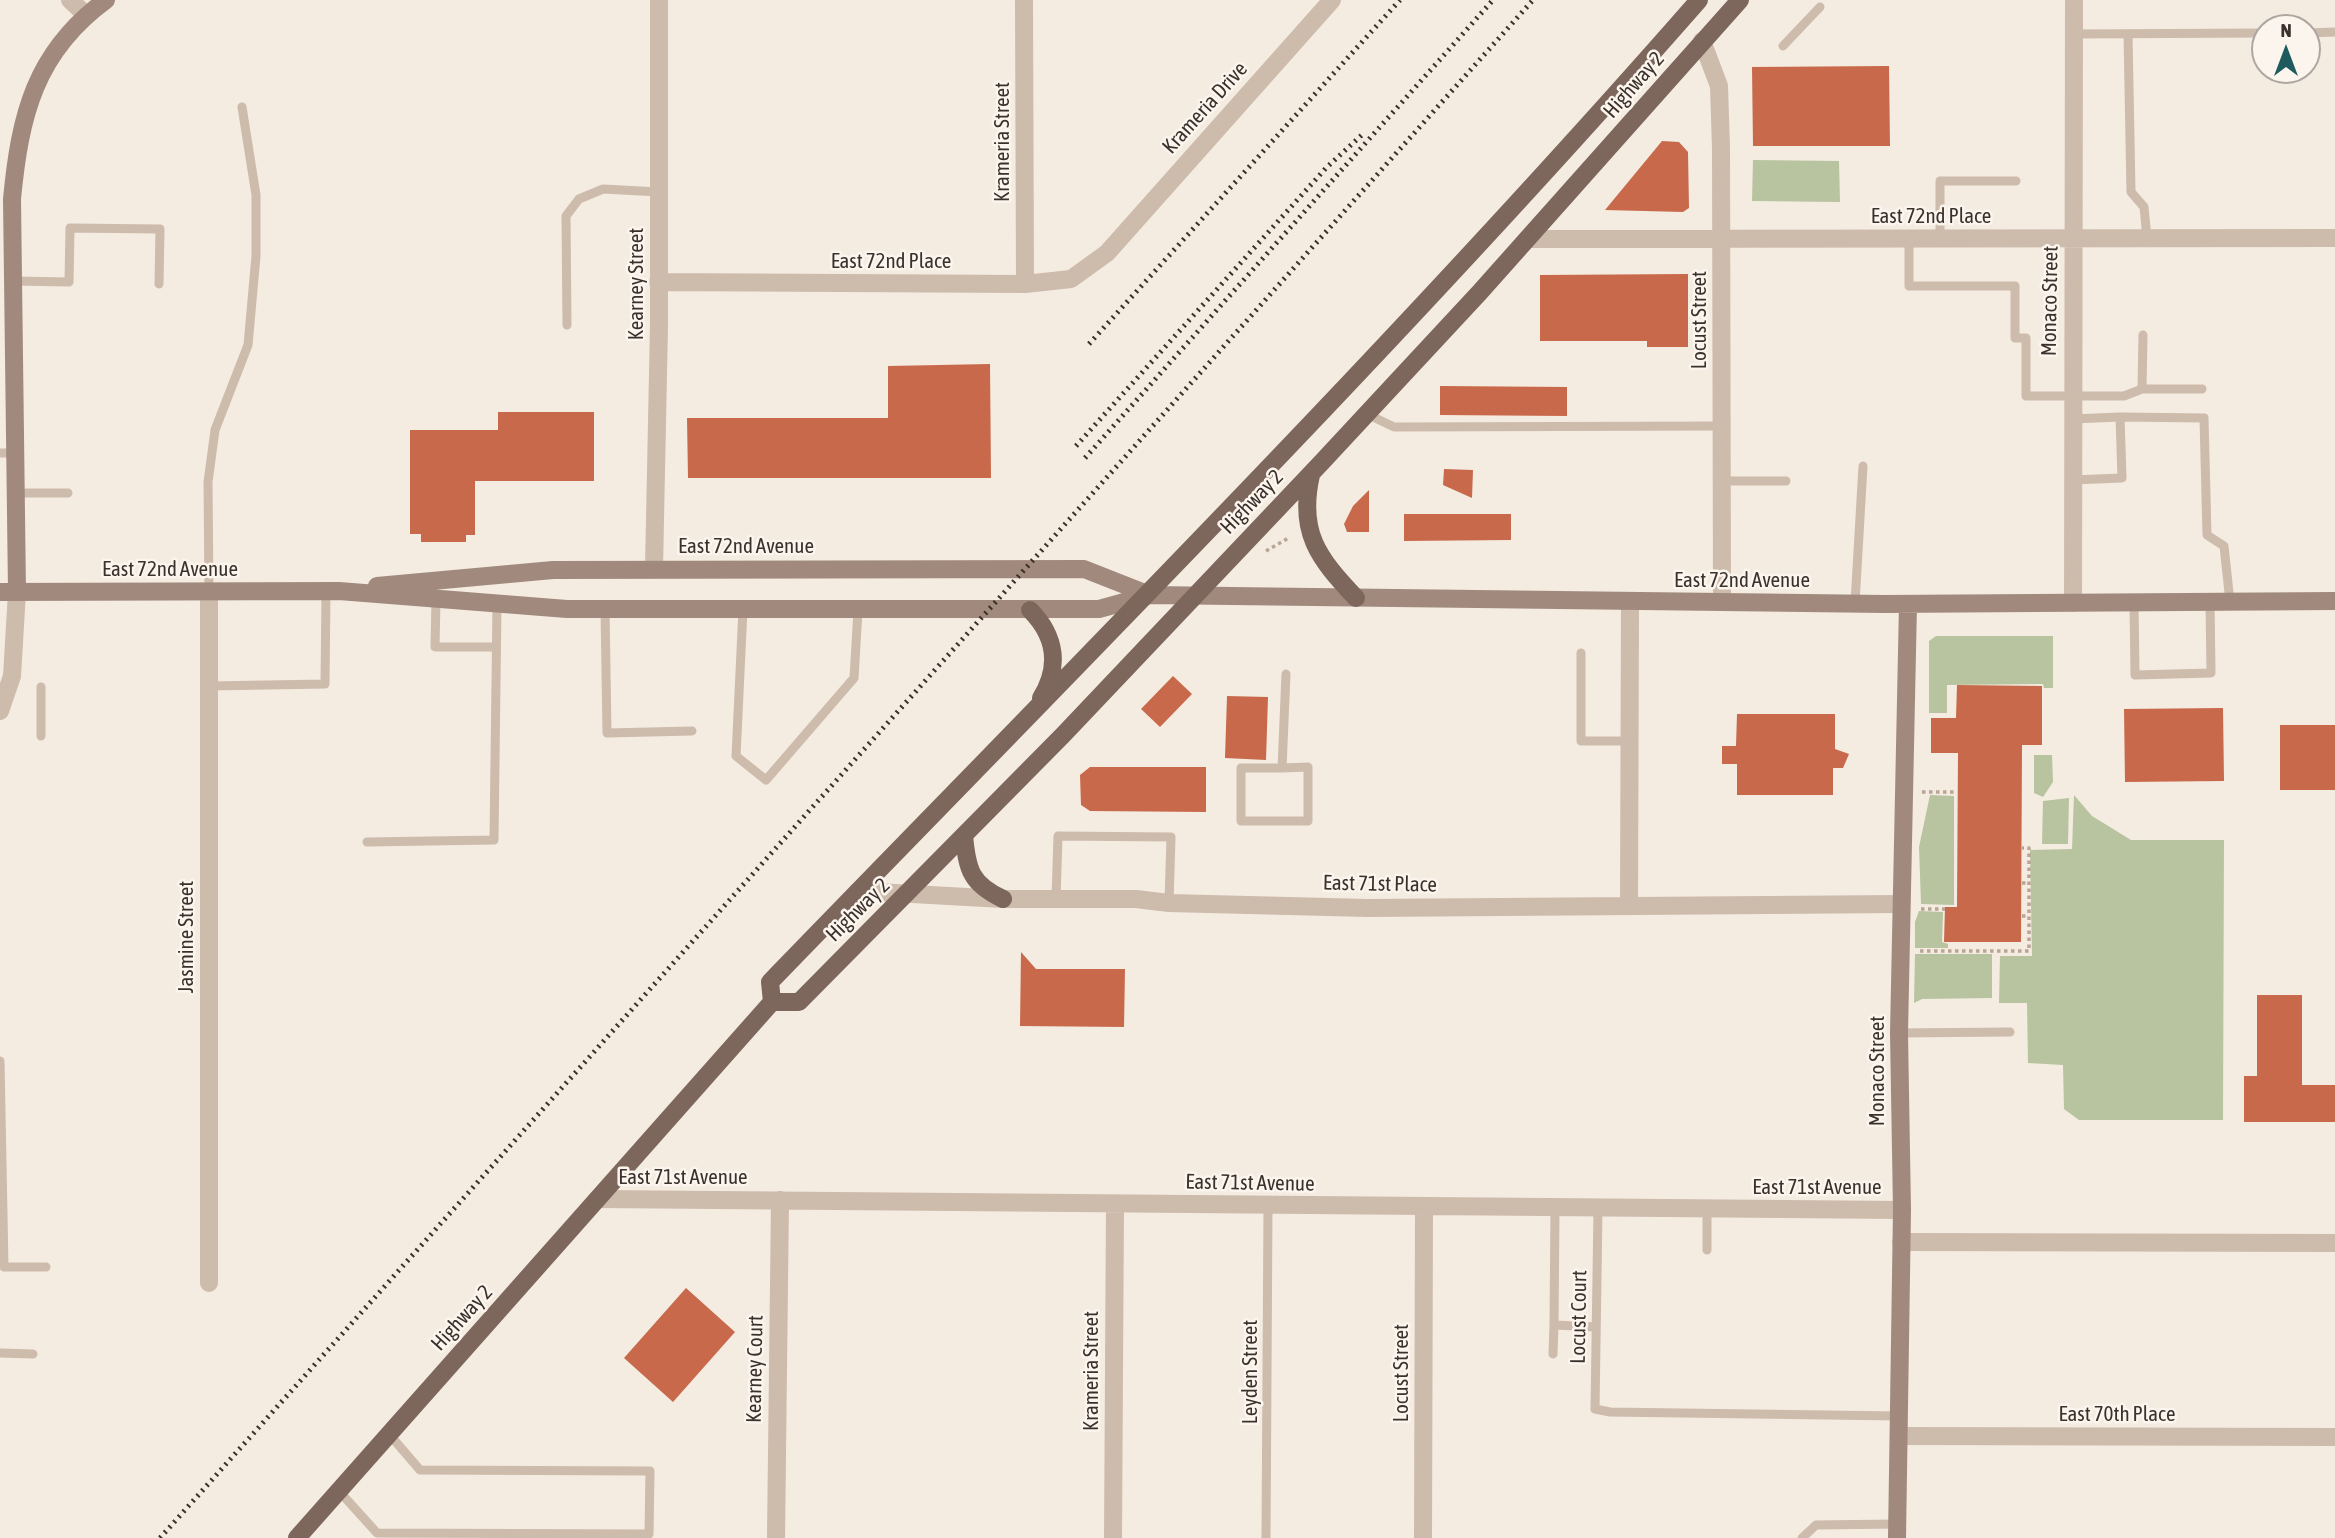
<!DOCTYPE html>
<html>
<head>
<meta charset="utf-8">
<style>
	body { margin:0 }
	#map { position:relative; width:2335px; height:1538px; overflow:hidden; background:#f4ebe1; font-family:"Asap Condensed",sans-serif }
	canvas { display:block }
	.north { position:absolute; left:2251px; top:14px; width:70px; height:70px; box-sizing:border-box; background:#fbf5ee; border:2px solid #aea6a0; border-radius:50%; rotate:0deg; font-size:19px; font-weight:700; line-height:28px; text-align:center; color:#3b302b }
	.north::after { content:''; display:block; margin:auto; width:24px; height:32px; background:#1f5a5e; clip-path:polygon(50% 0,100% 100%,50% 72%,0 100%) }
</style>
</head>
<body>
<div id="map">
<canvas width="2335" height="1538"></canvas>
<div class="north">N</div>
</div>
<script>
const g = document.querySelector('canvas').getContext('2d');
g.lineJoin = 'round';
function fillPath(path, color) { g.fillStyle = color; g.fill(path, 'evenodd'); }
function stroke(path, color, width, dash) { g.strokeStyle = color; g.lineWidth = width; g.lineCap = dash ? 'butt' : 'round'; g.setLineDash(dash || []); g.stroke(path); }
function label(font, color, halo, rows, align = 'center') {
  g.font = font + ' "Asap Condensed",sans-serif'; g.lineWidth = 5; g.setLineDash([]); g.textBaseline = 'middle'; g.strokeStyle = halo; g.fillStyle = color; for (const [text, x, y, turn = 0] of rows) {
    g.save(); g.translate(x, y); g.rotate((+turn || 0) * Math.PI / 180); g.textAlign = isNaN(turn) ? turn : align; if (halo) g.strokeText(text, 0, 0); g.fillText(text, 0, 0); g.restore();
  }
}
fillPath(new Path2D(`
	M1753 160 1839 161 1840 202 1752 201Z
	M1936 636H2053V688H2044L2043 684 1947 685V713H1929V641Z
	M2034 755H2052L2053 782 2043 797 2034 793Z
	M1930 795 1954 796V905L1921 904 1919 847Z
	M2074 795 2092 816 2131 840H2224L2223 1120H2079L2064 1109 2063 1065 2028 1063 2027 1003H1999L2000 956H2032L2030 850 2072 849Z
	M2069 798 2068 844H2042L2043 801Z
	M1919 911 1943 912 1942 942 1948 944V948H1915V922Z
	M1915 954H1992V998L1922 999 1914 1003Z`), '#b8c4a0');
fillPath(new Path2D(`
	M1889 66 1890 146H1753L1752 67Z
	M1662 141 1679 142 1688 152 1689 208 1683 212 1605 210Z
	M1688 274V347H1647V341H1540V275Z
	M990 364 991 478H688L687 418H888V366Z
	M1440 386 1567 387V416L1440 415Z
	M498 412H594V481H475V535H466V542H421V534H410V430H498Z
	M1444 469 1473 470 1472 498 1443 485Z
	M1369 490V532H1347L1344 524 1353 506Z
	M1404 514H1511V540L1404 541Z
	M1173 676 1192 694 1160 727 1141 709Z
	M1957 685 2042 686V745H2022L2021 942H1944L1945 907H1957L1958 753H1931V718H1956Z
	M1227 696 1268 697 1266 760 1225 758Z
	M2223 708 2224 781 2125 782 2124 709Z
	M1737 714H1835V749L1849 754 1843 768H1833V795H1737V764H1722V746H1736Z
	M2280 725H2335V790H2280Z
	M1090 767H1206V812L1090 811 1081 805 1080 775Z
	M1021 952 1036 969H1125L1124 1027 1020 1026Z
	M2257 995H2302V1085H2335V1122H2244V1076H2257Z
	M686 1288 735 1332 673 1402 624 1358Z`), '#c8694b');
stroke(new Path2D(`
	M1266 551 1290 537
	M1922 792H1957
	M2022 883H2029
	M1921 909H1945
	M2022 916H2029
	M1920 951H2029V848H2022`), '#b9a596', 3.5, [3.5, 3.5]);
stroke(new Path2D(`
	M2307 33 2335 32
	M2074 34 2265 33
	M2128 34 2131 192 2144 207 2147 238
	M1783 46 1820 7
	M1909 239V286H2015V338H2026V396H2124L2142 389 2143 335
	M1940 239V181H2016
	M14 281 69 282 70 228 160 229 159 284
	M567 325 566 216 579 199 603 189 659 192
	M2142 389H2202
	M1367 414 1394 427 1722 426
	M2120 417 2204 418 2207 535 2224 546 2230 602
	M0 453H16
	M2072 480 2122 478 2120 417 2072 419
	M1722 481H1786
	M15 493H68
	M209 592 208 482 215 430 248 345 256 256V195L242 107
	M436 599 435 647H496
	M1855 603 1863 466
	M2134 604 2135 675 2211 673 2210 602
	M605 609 607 733 692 731
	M743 609 736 756 766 780 854 678 858 610
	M1581 653V741H1631
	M209 686 325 684 326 591
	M41 687V736
	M1282 768 1308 767V821H1241V768H1282L1286 674
	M367 842 494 840 497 604
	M1056 899 1058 836 1171 837 1169 903
	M1899 1033 2010 1032
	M0 1061 4 1267H46
	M1555 1209 1554 1325 1596 1327
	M1598 1210 1595 1409 1610 1412 1899 1416
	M1707 1210V1250
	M0 1353 33 1354
	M1553 1354 1554 1325
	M339 1491 377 1533 649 1534 650 1471 420 1470 389 1434
	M1266 1538 1268 1206
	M1802 1538 1816 1525 1897 1524`), '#cdbbac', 9);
stroke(new Path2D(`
	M70 0 86 15
	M1024 0 1025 284
	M1702 41 1719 86 1721 148 1722 602
	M1527 239 2335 238
	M658 282 1025 284 1071 279 1107 253 1332 0
	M654 568 659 325V0
	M209 592V1283
	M2073 603 2074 0
	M0 711 12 676 17 592
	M858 891 1003 899H1136L1169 903 1367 908 1901 904
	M1629 906 1630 602
	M598 1199 1902 1210
	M1901 1242 2335 1243
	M1899 1436 2335 1437
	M776 1538 780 1200
	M1113 1538 1115 1205
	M1423 1538 1424 1208`), '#cdbbac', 18);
stroke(new Path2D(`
	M377 586 553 570 1084 569 1150 595
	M0 592 339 591 567 609H1099L1150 595 1885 604 2335 601
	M17 592 12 199C20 115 35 52 106 0
	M1897 1538 1902 1210 1899 1033 1908 604`), '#a18a7d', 18);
stroke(new Path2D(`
	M1311 475C1298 532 1318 558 1356 598
	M1030 610C1056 636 1060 667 1041 698
	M964 835C967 870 971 884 1003 899
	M772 1002H799L1063 735 1321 463 1480 292 1740 0
	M297 1538 772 1002 770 982C1084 658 1402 339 1699 0`), '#7d675c', 18);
stroke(new Path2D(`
	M1089 344 1400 0
	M1076 446 1326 168 1364 133
	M1085 458 1493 0
	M160 1538 1533 0`), '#3b302b', 5, [2, 5]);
label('21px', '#3b302b', '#fbf5ee', [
	["Highway 2",1634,85,-49],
	["Krameria Drive",1205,108,-48],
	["Krameria Street",1002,142,-90],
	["East 72nd Place",1931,216],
	["East 72nd Place",891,261],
	["Kearney Street",636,284,-90],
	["Monaco Street",2050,301,-89],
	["Locust Street",1699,320,-90],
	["Highway 2",1252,502,-46],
	["East 72nd Avenue",746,546],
	["East 72nd Avenue",170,569],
	["East 72nd Avenue",1742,580],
	["East 71st Place",1380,884,1],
	["Highway 2",858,910,-45],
	["Jasmine Street",186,937,-90],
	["Monaco Street",1877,1071,-90],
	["East 71st Avenue",683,1177],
	["East 71st Avenue",1250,1183,1],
	["East 71st Avenue",1817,1187],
	["Locust Court",1579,1317,-89],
	["Highway 2",462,1318,-48],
	["Kearney Court",755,1369,-89],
	["Krameria Street",1091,1371,-90],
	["Leyden Street",1250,1372,-90],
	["Locust Street",1401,1373,-90],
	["East 70th Place",2117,1414]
]);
</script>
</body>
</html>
